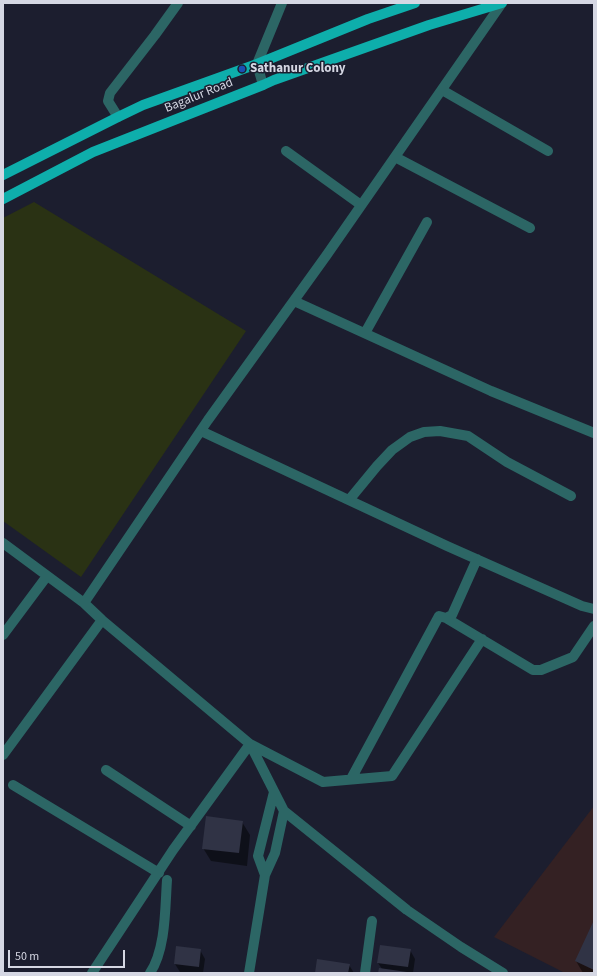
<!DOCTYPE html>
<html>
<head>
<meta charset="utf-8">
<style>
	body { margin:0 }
	#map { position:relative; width:597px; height:976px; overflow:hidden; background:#1c1e2f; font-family:"Source Sans 3",sans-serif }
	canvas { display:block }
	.frame { position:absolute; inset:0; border:4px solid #d5d7e3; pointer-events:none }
	.scale { position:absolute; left:8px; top:950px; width:117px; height:18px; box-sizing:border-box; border:2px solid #d5d7e3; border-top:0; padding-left:5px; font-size:12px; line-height:14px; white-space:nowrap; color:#d5d7e3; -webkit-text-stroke:3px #1c1e2f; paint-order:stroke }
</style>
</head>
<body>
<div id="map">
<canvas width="597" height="976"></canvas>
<div class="frame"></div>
<div class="scale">50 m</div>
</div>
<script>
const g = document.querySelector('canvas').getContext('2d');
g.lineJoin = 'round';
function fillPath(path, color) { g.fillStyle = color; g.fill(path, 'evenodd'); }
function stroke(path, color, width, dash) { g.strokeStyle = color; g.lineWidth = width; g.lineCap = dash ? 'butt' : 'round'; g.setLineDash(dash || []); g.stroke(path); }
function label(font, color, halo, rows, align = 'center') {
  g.font = font + ' "Source Sans 3",sans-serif'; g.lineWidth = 3; g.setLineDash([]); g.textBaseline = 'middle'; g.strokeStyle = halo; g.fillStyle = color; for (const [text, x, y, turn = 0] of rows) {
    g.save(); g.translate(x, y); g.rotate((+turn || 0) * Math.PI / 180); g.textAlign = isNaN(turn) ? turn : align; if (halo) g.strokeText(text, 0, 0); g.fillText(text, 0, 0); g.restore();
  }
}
fillPath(new Path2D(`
	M594 806V973H565L494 937Z`), '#342123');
fillPath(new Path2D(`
	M34 202 246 331 81 577 3 521V218Z`), '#2a3214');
fillPath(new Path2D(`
	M242 822 250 835 247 866 211 861 203 848Z
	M594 923V973H583L576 961Z
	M200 950 205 959 203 973 180 972 175 964Z
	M410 950 415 959 413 973H379L382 969 378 963Z
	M349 965 354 973H316Z`), '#0007');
fillPath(new Path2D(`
	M206 816 243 821 239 853 202 849Z
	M594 920V970L575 961Z
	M380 945 411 949 408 967 377 963Z
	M176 946 201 949 199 967 174 964Z
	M317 959 350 964 348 973H315Z
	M379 968 407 972V973H378Z`), '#303345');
stroke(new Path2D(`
	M263 85 257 64 282 3
	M442 90 548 151
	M118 117 108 101 110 93 155 35 178 3
	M286 151 361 205
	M395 157 530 228
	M294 301 491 391 594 433
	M365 333 427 222
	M201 431 447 546 582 606 594 609
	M349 500 377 466 392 450 410 437 424 432 440 431 468 436 507 462 571 496
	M3 543 84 603 102 620 250 744 323 782 392 776 482 639
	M84 603 208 420 326 256 502 3
	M446 618 452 615 477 559
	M3 635 47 576
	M250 744 284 811 407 910 461 947 503 973
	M3 755 102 620
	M106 770 191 826
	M351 779 439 616 446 618 533 670H541L573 657 594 626
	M13 785 159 873
	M265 875 258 856 274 792
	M92 973 173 850 250 744
	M150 973C166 949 165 908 167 880
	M249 973 265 875 275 853 284 811
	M365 973 372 921`), '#2c6665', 10);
stroke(new Path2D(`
	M3 175 118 117 143 105 257 64 368 19 415 3
	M3 199 93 152 263 85 274 80 429 25 502 3`), '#0eaeab', 10);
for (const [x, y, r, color] of [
	[242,69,4,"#1a4fb4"]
]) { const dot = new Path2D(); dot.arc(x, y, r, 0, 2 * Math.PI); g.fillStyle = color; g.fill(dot); stroke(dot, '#1c1e2f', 1.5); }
label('bold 13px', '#d5d7e3', '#1c1e2f', [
	["Sathanur Colony",250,69]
], 'left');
label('13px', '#d5d7e3', '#1c1e2f', [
	["Bagalur Road",199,96,-22]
]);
</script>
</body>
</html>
